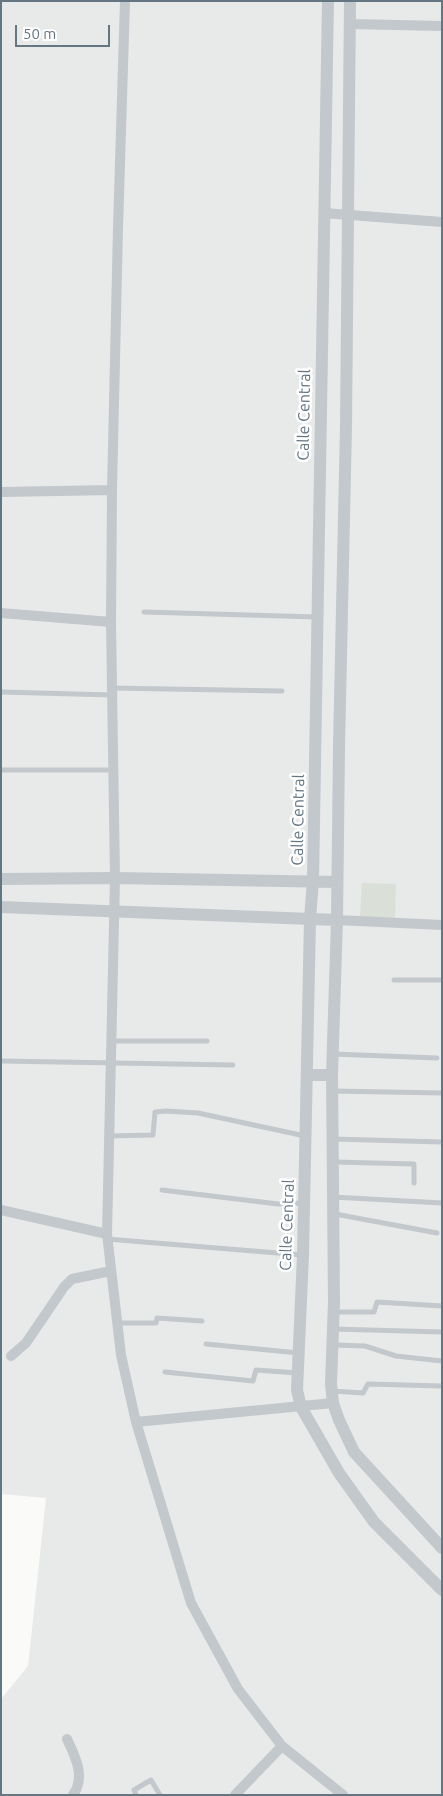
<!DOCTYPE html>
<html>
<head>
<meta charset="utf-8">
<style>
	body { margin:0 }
	#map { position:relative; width:443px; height:1796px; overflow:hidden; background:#fafaf8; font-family:Ubuntu,sans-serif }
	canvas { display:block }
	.frame { position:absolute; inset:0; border:2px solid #657683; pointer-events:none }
	.scale { position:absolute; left:15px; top:25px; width:95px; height:22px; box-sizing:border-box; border:2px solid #657683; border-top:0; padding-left:6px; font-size:15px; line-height:18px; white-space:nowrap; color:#657683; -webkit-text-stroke:4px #fff; paint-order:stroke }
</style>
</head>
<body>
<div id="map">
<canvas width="443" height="1796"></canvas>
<div class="frame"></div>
<div class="scale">50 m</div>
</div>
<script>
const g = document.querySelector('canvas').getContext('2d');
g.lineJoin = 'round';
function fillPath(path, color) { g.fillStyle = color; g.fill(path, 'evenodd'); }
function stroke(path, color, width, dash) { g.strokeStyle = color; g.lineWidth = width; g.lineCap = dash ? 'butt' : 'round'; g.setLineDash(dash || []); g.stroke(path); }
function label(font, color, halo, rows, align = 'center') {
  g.font = font + ' Ubuntu,sans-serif'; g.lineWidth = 5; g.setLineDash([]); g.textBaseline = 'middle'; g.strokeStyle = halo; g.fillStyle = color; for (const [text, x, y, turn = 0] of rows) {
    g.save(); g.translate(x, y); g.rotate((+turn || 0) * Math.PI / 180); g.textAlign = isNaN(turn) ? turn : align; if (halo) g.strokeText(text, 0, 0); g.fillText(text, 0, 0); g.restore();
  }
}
fillPath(new Path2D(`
	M1 1H442V1795H1V1699L28 1666 46 1498 1 1494Z`), '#e8e9e9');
fillPath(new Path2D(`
	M362 883 396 884 395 918 360 917Z`), '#dadfd7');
stroke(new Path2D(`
	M144 612 317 617
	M112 688 282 691
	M1 692 112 695
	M1 770H113
	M394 980H442
	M111 1041H207
	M333 1054 437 1058
	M1 1061 233 1065
	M332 1091 442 1093
	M109 1136 153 1135 155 1112 166 1111 198 1113 305 1136
	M332 1139 442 1142
	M334 1162 414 1164V1183
	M162 1190 278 1204 303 1203
	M333 1197 442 1203
	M335 1214 437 1233
	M107 1239 302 1255
	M335 1312H374L377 1302 442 1306
	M117 1323H156L157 1318 202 1321
	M333 1329 442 1332
	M206 1344 299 1353
	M334 1345 365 1346 396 1356 442 1361
	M165 1372 253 1381 256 1370 298 1373
	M332 1391 363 1393 368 1384 442 1386
	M136 1795 134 1790 151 1780 160 1795`), '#c3c8cc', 5);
stroke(new Path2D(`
	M125 1 118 228 112 490 111 622 115 878 107 1234 121 1355 136 1422 191 1603 238 1689 282 1746 343 1795
	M350 24 442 26
	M324 213 442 222
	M1 492 112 490
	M1 613 111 622
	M337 920 442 925
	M1 1210 107 1234
	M11 1356 26 1343 64 1287 72 1279 111 1271
	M136 1422 333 1403
	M67 1739C75 1756 86 1777 73 1795
	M235 1795 282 1746`), '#c3c8cc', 10);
stroke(new Path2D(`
	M328 1 313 881 310 919 303 1255 297 1390 301 1407 339 1473 374 1522 442 1590
	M350 1 346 426 339 747 337 920 332 1075 334 1302 331 1384 333 1403 339 1420 354 1452 442 1548
	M1 879 115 878 337 882
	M1 907 337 920
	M307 1075H332`), '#c3c8cc', 12);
label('16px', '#657683', '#fff', [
	["Calle Central",304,415,-89],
	["Calle Central",298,820,-89],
	["Calle Central",287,1225,-88]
]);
</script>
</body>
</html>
